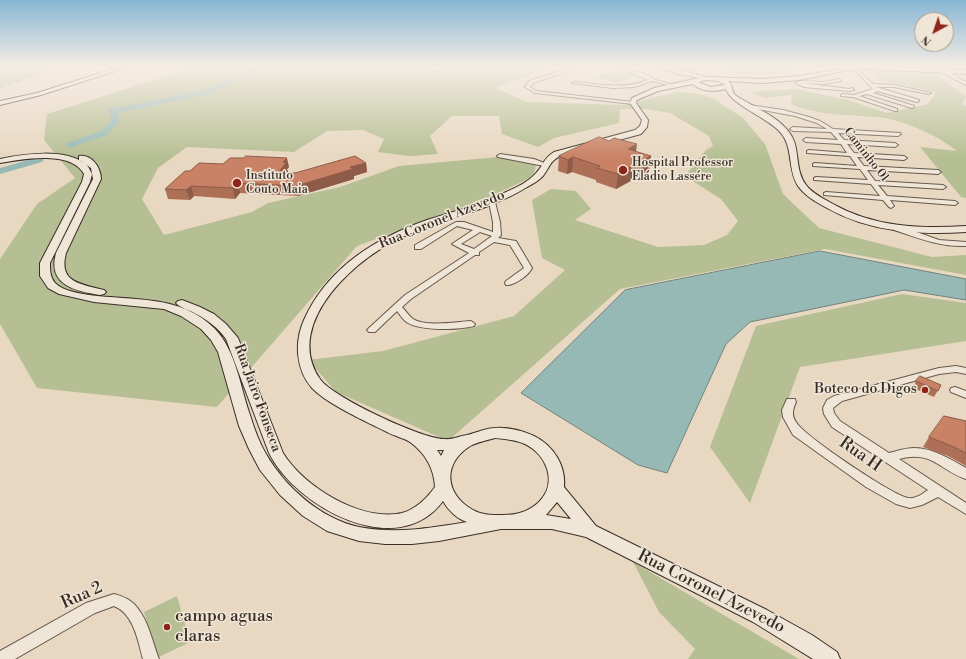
<!DOCTYPE html>
<html>
<head>
<meta charset="utf-8">
<style>
	body { margin:0 }
	#map { position:relative; width:966px; height:659px; overflow:hidden; background:#e8d8c2; font-family:"Libre Bodoni",serif }
	canvas { display:block }
	.north { position:absolute; left:914px; top:12px; width:40px; height:40px; box-sizing:border-box; background:#f0e6d7; border:1px solid #a79d91; border-radius:50%; rotate:220deg; font-size:11px; font-weight:700; line-height:16px; text-align:center; color:#3a2f27 }
	.north::after { content:''; display:block; margin:auto; width:14px; height:18px; background:#8f2418; clip-path:polygon(50% 0,100% 100%,50% 72%,0 100%) }
</style>
</head>
<body>
<div id="map">
<canvas width="966" height="659"></canvas>
<div class="north">N</div>
</div>
<script>
const g = document.querySelector('canvas').getContext('2d');
g.lineJoin = 'round';
function fillPath(path, color) { g.fillStyle = color; g.fill(path, 'evenodd'); }
function stroke(path, color, width, dash) { g.strokeStyle = color; g.lineWidth = width; g.lineCap = dash ? 'butt' : 'round'; g.setLineDash(dash || []); g.stroke(path); }
function label(font, color, halo, rows, align = 'center') {
  g.font = font + ' "Libre Bodoni",serif'; g.lineWidth = 3; g.setLineDash([]); g.textBaseline = 'middle'; g.strokeStyle = halo; g.fillStyle = color; for (const [text, x, y, turn = 0] of rows) {
    g.save(); g.translate(x, y); g.rotate((+turn || 0) * Math.PI / 180); g.textAlign = isNaN(turn) ? turn : align; if (halo) g.strokeText(text, 0, 0); g.fillText(text, 0, 0); g.restore();
  }
}
fillPath(new Path2D(`
	M0 66H61L0 89Z
	M198 66H422L438 70 454 66H555L495 88 527 102 623 105 677 92 694 93 711 97 743 118 765 144 783 194 819 228 932 257 966 255V275L825 249 620 289 448 441 336 392 308 360 383 351 514 316 565 270 542 258 532 200 551 189 576 191 591 209 575 220 658 247 704 245 727 235 738 221 721 199 685 176 706 150 713 146 709 136 670 113 646 109H620L619 123 554 138 538 147 502 134 499 116H452L430 136 438 154 410 156 378 152 384 139 363 130 327 131 294 152 187 147 158 168 142 199 164 235 252 212 268 203 340 187 399 166 498 157 536 164 534 176 490 197 357 246 217 407 37 388 0 324V259L37 204 75 178 44 140 47 114Z
	M732 66H816L764 75 719 73Z
	M865 69 934 73 966 96 962 104 966 106V198L961 197 920 147 957 151C938 136 908 122 884 118 853 114 820 117 791 104L792 95 765 98 749 92 796 89 848 100 887 113 928 104 937 92 883 81Z
	M615 70 637 76 616 83 594 77Z
	M902 294 966 303V341L800 367 750 503 710 447 756 326Z
	M633 562 799 659H688L695 649 659 612Z
	M177 596 190 642 157 658 144 612Z`), '#b6bf93');
const water = new Path2D(`
	M820 251 966 279V300L904 290 750 322 726 344 667 473 638 465 521 393 625 290Z`);
fillPath(water, '#97b9b5');
stroke(water, '#72827c', 1);
fillPath(new Path2D(`
	M260 66H269L210 94 117 113 120 120 107 135 70 148 65 145 67 143 101 131 112 120 108 111 109 109 205 90Z
	M39 157 44 160 42 162 0 174V168Z`), '#97b9b5');
const street = new Path2D(`
	M576 66H582L533 83 530 87 536 91 633 102 635 103 633 104 535 93 525 87 529 81Z
	M616 66H622L650 76 653 79 670 84 668 85 652 81 634 87 613 88 572 83 574 82C598 84 626 90 648 80Z
	M700 66H707L678 73 676 72Z
	M901 66H908L918 69 916 70Z
	M855 67 873 84 894 85 931 93 929 94 894 87H876L919 100V101L917 102 877 91 873 93 914 106V107L912 108 867 94 859 96 897 109V111H895L853 97 841 96V95L843 94 854 95 873 89 854 69Z
	M941 70H945L966 82V85L941 72Z
	M839 79 841 81 823 84 802 83 849 89 852 88 854 90 849 91 804 87 795 83 802 81 823 82Z
	M749 105 783 110 809 117 820 121 833 129 900 133 901 134 898 136 838 133 844 140 895 143 898 145 895 147 847 144 854 153 904 156 907 158 904 160 857 157 864 166 938 170 941 172 938 174 867 170 875 181 943 185 946 187 943 189 878 185 887 196 955 201 958 203 955 205 890 200 894 206 891 208 889 207 883 200 824 195V193L826 192 880 196 871 184 814 180V178L816 177 868 180 860 169 813 166V164L815 163 857 166 850 156 807 153V151L809 150 847 153 841 144 806 142 803 140 806 138 838 140 831 132 793 131 790 129 793 127 827 129 817 123 795 116 747 107V106Z
	M500 154 534 159 547 164 544 166 498 157 497 156Z
	M492 200 495 202 500 222 501 235 498 238 516 241 532 268C529 275 514 286 506 285L505 283 506 281 524 268 510 245 494 242 479 252V255H475L411 299 402 307C406 311 409 316 413 319 426 327 457 322 471 321L475 324 474 326C459 330 422 331 408 323 403 320 401 316 397 311L375 332H369L367 330 369 328 405 295 469 253 452 244 473 230 457 226 421 249H415V245L456 222H464L493 232V222L489 202ZM480 232 492 236 474 249 461 244Z
	M894 226H900L939 240 966 242V246C940 247 918 238 894 230Z
	M956 366 966 368V374L956 372 939 374 842 401 833 408 834 413 840 421 889 453C897 451 906 448 914 448 933 448 950 459 966 468V479C939 470 933 450 899 459L966 503V514L938 497 922 505 910 508 896 504 866 487 793 435 783 417 782 410 787 399H795L796 402C793 409 791 415 796 422 804 436 892 495 908 498 916 499 922 494 928 490L832 427 824 414 823 408 827 400 834 396 939 368Z
	M955 387 966 391V398L951 392 950 390 951 388Z
	M114 594C121 596 128 598 134 604 148 618 152 641 159 659H143C138 641 134 614 114 606L95 613 15 659H0V651L86 603Z`);
const secondary = new Path2D(`
	M123 66H131L41 95 0 105V101L37 93Z
	M656 66H664L707 77 763 79 799 76 858 66 966 70V74L870 69 849 70 799 80 763 83 728 81C733 85 731 90 735 95 754 108 785 118 794 141 799 155 796 172 806 185 812 193 824 199 833 204 874 227 920 229 966 226V232C918 235 869 232 827 208 816 202 805 196 798 186 787 169 794 147 780 132 768 118 730 104 726 89 714 92 702 92 693 84L658 91 637 100 636 103 648 120 647 127 641 134 560 156C549 162 550 167 543 176 539 180 533 184 527 187 490 210 447 218 407 235 360 254 281 322 320 379 332 397 422 439 444 439 452 440 459 436 467 435 476 433 486 428 495 428 508 427 523 431 534 436 554 446 566 466 564 487L596 526 767 610 812 635 837 652 840 659H813L753 622 586 537 552 529H501L439 541 412 544H385L359 541 327 531 303 516 280 495 260 470 249 449 239 426 218 352 211 340 201 329 181 316 164 309 94 302 59 294 48 288 40 276V263L82 182 84 174C71 150 23 159 0 163V159C23 154 66 148 85 164 89 166 90 171 92 174L90 182 50 263C50 270 50 277 55 283 63 291 78 293 89 295 132 301 181 294 215 329 236 351 240 386 250 415 254 428 259 442 266 454 285 487 321 519 359 527 395 534 432 528 467 522 457 519 448 510 443 501 397 563 295 506 269 453L226 339C218 328 208 320 196 314 190 310 180 308 176 303L178 301 182 300 200 307 214 314 226 324 238 338 283 453C304 487 361 522 402 513 416 509 427 498 435 487 434 468 425 453 410 442 404 438 394 436 387 432 367 422 327 404 312 388 296 370 294 342 304 320 327 268 376 238 427 220 453 212 479 205 504 193 515 188 529 182 537 172 544 164 543 159 554 152L635 130 640 126 642 120 630 103 632 98 654 88 699 78 678 74ZM705 80 718 81 725 85 710 87 698 82ZM495 438C505 439 516 440 525 444 547 455 558 483 539 502 528 512 517 515 502 515 492 515 482 515 473 510 444 494 442 462 472 445 478 442 488 440 495 438ZM437 450H444L441 456ZM557 502 571 519 546 515Z
	M79 156C92 154 101 168 101 179L66 253C58 283 81 284 104 290L106 292 104 294 100 295C75 291 47 285 56 253L93 179 91 168 79 160Z`);
stroke(street, '#66594e', 2);
stroke(secondary, '#3a2f27', 2);
fillPath(street, '#f0e6d7');
fillPath(secondary, '#f0e6d7');
fillPath(new Path2D(`
	M636 152 651 156 649 171 616 189 596 182V180L572 172 567 174 558 171 559 156Z
	M366 163 367 172 354 176V179L298 196 240 193 235 199 194 196 190 200 168 199 165 189 190 171 289 167 287 169 288 172V173H295Z
	M916 381 941 385 934 397 913 388Z
	M966 421V466L948 456 923 447 929 437Z`), '#ad7057');
fillPath(new Path2D(`
	M637 144 635 158 628 149Z
	M651 156 649 171 616 189 618 174Z
	M573 157 572 172 567 174 568 160Z
	M287 158 289 167 287 169 288 172 280 182 278 173 283 162Z
	M366 163 367 172 354 176V179L298 196 296 186 350 167Z
	M238 183 240 193 235 199 233 188Z
	M191 186 194 196 190 200 186 190Z`), '#8d5b47');
const building = new Path2D(`
	M599 137 609 141 614 138 637 144 628 149 651 156 618 174 597 168 600 166 573 157 568 160 559 156Z
	M246 156 287 158 283 162 286 163 278 173H295L355 156 366 163 350 167 353 169 296 186 238 183 233 188 191 186 186 190 165 189 185 171H190L199 163 223 164 230 158H243Z
	M920 376 941 385 938 391 916 381Z
	M944 416 966 421V453L954 447 929 437Z`);
fillPath(building, '#c98265');
stroke(building, '#8d5b47', 1);
const sky = g.createLinearGradient(0, 0, 0, 158);
sky.addColorStop(0, '#87b6d4');
sky.addColorStop(0.42, '#f5ede4');
sky.addColorStop(1, '#f5ede400');
g.fillStyle = sky;
g.fillRect(0, 0, 966, 158);
for (const [x, y, r, color] of [
	[623,170,5,"#8f2418"],
	[237,183,5,"#8f2418"],
	[925,390,4,"#8f2418"],
	[167,627,4,"#8f2418"]
]) { const dot = new Path2D(); dot.arc(x, y, r, 0, 2 * Math.PI); g.fillStyle = color; g.fill(dot); stroke(dot, '#f0e6d7', 1.5); }
label('12px', '#3a2f27', '#f0e6d7', [
	["Caminho 01",866,155,52]
]);
label('12px', '#3a2f27', '#f0e6d7', [
	["Hospital Professor",632,163],
	["Eládio Lassére",632,177],
	["Instituto",246,176],
	["Couto Maia",246,190]
], 'left');
label('14px', '#3a2f27', '#f0e6d7', [
	["Rua Coronel Azevedo",442,220,-22],
	["Rua Jairo Fonseca",257,398,70]
]);
label('14px', '#3a2f27', '#f0e6d7', [
	["Boteco do Digos",917,390]
], 'right');
label('17px', '#3a2f27', '#f0e6d7', [
	["Rua H",860,455,35],
	["Rua Coronel Azevedo",711,592,27],
	["Rua 2",82,596,-24]
]);
label('17px', '#3a2f27', '#f0e6d7', [
	["campo aguas",175,617],
	["claras",175,637]
], 'left');
</script>
</body>
</html>
